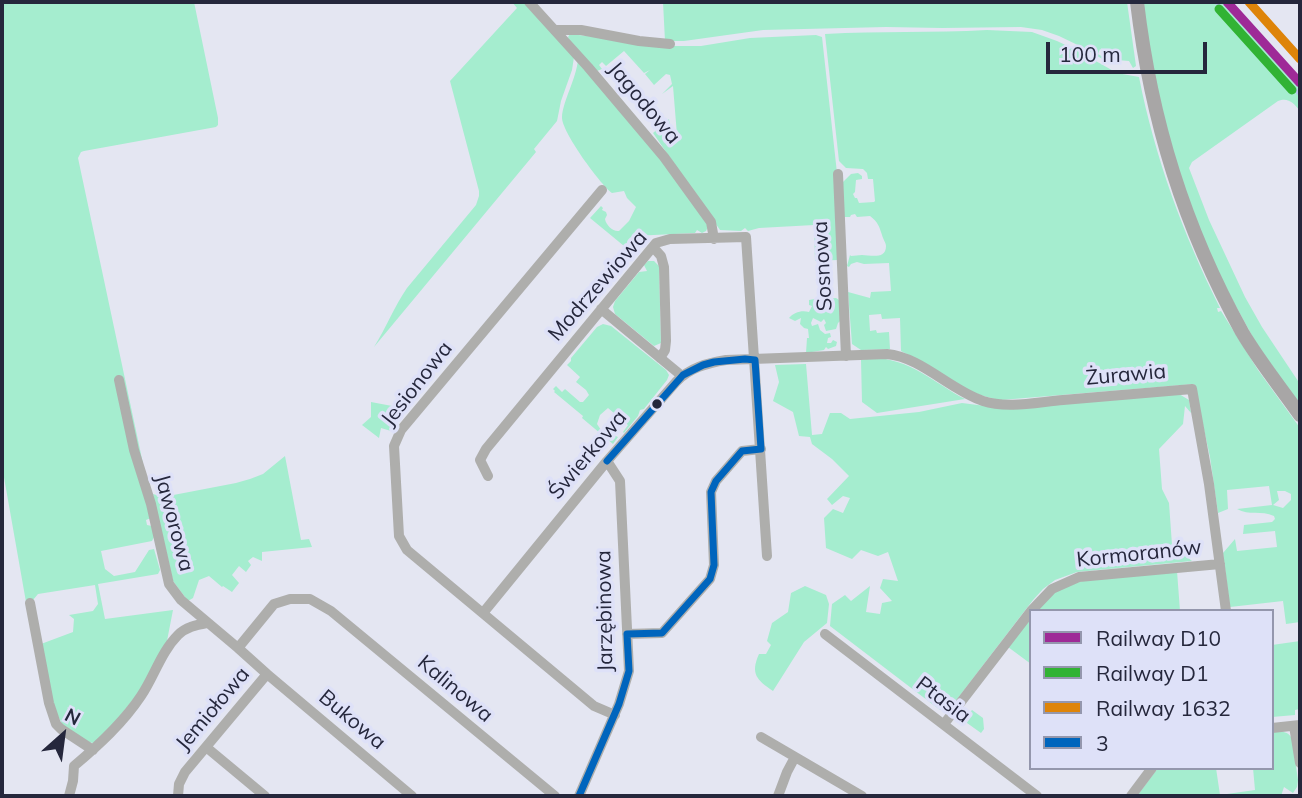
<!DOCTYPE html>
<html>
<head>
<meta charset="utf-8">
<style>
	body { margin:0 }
	#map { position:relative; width:1302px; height:798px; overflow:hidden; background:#e4e6f2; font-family:Mulish,sans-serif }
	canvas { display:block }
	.frame { position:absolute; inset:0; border:4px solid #25273c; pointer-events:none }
	.legend { position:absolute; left:1029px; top:609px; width:245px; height:161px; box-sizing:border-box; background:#dee1f8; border:2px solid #9497ad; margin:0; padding:9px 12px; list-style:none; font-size:21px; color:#25273c }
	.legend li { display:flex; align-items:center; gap:14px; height:35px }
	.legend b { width:35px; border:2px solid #9497ad }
	.north { position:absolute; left:28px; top:700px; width:70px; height:70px; -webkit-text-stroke:5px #dee1f8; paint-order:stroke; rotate:28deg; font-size:19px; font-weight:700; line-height:28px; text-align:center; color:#25273c }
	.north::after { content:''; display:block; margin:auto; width:24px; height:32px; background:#25273c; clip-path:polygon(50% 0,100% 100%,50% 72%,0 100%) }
	.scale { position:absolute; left:1046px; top:42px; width:161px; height:32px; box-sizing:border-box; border:4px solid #25273c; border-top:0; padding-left:9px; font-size:21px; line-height:24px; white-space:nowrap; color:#25273c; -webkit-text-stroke:5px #dee1f8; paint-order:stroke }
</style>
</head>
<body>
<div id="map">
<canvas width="1302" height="798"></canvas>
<div class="frame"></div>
<ul class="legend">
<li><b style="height:9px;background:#9e2a97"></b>Railway D10</li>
<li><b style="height:9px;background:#31b334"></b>Railway D1</li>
<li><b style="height:9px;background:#de8409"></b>Railway 1632</li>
<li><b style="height:9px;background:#0065bd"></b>3</li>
</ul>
<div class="north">N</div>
<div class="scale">100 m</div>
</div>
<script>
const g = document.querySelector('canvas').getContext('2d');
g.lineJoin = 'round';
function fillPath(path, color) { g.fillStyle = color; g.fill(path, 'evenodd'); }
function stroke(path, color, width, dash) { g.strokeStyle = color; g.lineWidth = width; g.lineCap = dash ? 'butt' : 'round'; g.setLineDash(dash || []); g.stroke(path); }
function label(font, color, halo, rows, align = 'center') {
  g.font = font + ' Mulish,sans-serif'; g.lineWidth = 7; g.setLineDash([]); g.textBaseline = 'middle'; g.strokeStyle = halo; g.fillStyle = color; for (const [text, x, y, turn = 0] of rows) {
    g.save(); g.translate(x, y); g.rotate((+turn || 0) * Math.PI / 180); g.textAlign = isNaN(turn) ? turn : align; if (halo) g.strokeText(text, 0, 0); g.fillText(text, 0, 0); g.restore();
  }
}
fillPath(new Path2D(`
	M2 2H194L218 118V125L216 127 84 151 81 152 78 158 145 473 151 518 146 520 147 525 152 526 154 537 152 541 101 551 105 569 114 576 135 572 149 550 154 549 160 570 158 574 98 584 105 619 173 610 166 646 140 691 102 738 93 743 89 742 64 727 55 711 41 644 73 632 74 619 69 615 93 611 98 604 95 585 38 594 33 600 26 602 2 466Z
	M512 2H523L574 57 572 70 561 101 557 121 534 149 536 152 374 347C386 328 394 307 407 288L476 205 479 196V191L450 81 517 8Z
	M663 2H1127L1136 66 1133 68 1129 61 1117 60 1109 53 1107 54 1100 49 1098 54 1114 64H1110L1088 50 1059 36 1042 30 1021 27 942 28 886 27 763 30 684 41H665Z
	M1141 2H1221L1300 89V111C1294 103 1288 97 1278 101L1192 162 1189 168 1209 220 1245 297 1262 327 1300 384V406L1255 341 1216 270 1179 179 1160 114Z
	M987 30 1032 32 1057 41 1078 51 1117 73 1139 77C1155 158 1183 234 1220 308H1217L1218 312 1221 311 1258 370 1300 428V622L1286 624 1283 601 1230 607 1223 553 1235 539 1237 551 1277 547 1275 531 1243 534 1244 525 1272 522 1275 519 1274 516C1261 510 1249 516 1237 509L1272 505 1269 486 1227 490 1228 509 1218 513 1210 457 1194 384 1001 400C963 395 935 367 901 351L900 318 882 319 881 314 869 315 870 331 876 330 877 333 889 332 890 349 861 350 852 344 848 292 870 298 871 292 891 291 889 263 864 264 857 262 851 264 849 267 847 266 850 255 851 256C855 256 858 255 862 255 870 255 886 260 886 246 886 243 883 239 882 235 879 226 878 222 870 216L857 217 855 214 851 215 850 217H844L842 183 851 174 858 173 862 176V179L856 180 855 192 853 194 855 198H857L859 203 874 202 875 201 873 179H868L867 173 863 169 846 168 839 161 825 34C879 31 933 33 987 30ZM1277 491H1285L1291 494V500L1283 508 1273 505 1279 500Z
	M570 34 674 46H701L750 38 816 35 822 37 837 173 838 238 837 260 815 261 814 225 759 228 748 231 745 228 741 231 720 230 653 133 669 119 671 136 677 135 673 86 662 94 672 84 670 75 666 74 654 85 645 74 650 70 644 73 624 51 606 66 602 62 599 65 602 69 597 71 569 40 568 37Z
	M578 60 660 156 707 222 708 227 706 231 702 233 697 230 695 233 633 236 624 246 590 218 601 206 603 208 602 210 606 212 607 215 605 219C606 225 613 232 619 231L629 221 636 207 627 198 624 191 612 193C600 184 561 131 562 117 563 101 576 79 578 60Z
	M648 261H654L659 266 661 343 654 346 615 314 613 307 615 301 639 272 647 271 644 265Z
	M836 298 839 300 843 318 838 323 836 329 826 331 824 325 826 323 824 319 821 322 813 318 811 323 812 326 818 324 820 330 825 334 830 333 831 337 828 338 827 343H831L833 340 837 342 836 346 828 349 826 347 824 350 806 353 807 338H809L808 329 804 328 800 324 801 318 795 321 789 318C794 312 802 310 809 312L812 306 809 305V300L815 299 823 302 824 299Z
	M603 324 611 326 666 370 669 375 667 380 644 409 640 410 638 416 624 433 623 432 628 425 608 408 600 415 597 424 601 430 618 437 613 444 582 418 583 416 554 392 555 391 553 389 556 386 562 392 565 389 580 402H583L589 395 586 390 576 382 580 377 567 365 571 361V358L597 327Z
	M872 358C910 358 934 383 965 399L877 413 862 402 861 360Z
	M806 364 812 435 822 434 830 413H841L850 419 919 412 962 403 1009 409 1179 394 1189 400 1191 413 1185 406 1183 424 1159 449 1162 489 1169 503 1172 545 1192 561 1077 572 1055 580 1043 589 1033 600 951 707 948 705 944 710H940L830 626 832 604 845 595 851 601 870 586 866 612 880 614 882 603 892 601 880 588 883 579 898 581 888 552 878 556 861 550 852 559 826 548 824 518 833 509 843 513 850 498 843 496 832 505 827 499 849 476 832 459 812 444 810 437 799 436 793 412 773 401 779 382 775 365Z
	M371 402 408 409 391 431 381 428 379 438 362 425 371 417Z
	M285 456 301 540 309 539 312 547 262 552V561L253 557 248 561 251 565 246 572 239 566 232 575 239 583 232 592 223 586 222 587 209 576 199 580 193 598 188 601 173 581 153 494 163 497 236 483 250 479 263 474Z
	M1177 571 1180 611H1036L1049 596 1067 585 1091 579Z
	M805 586 826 595 829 604 827 623 804 642 773 691C757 680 750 674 759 654H766L771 645 767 641 772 623 788 612 791 593Z
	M1031 617V664L1008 647Z
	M1300 641V709L1295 710V715L1272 717V645Z
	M972 710 983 718 984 729 981 733 967 723 966 717Z
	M1272 732C1281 732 1288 730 1292 739L1298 780 1297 787 1293 793 1284 787 1281 796H1137L1158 768H1216L1220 795 1255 790 1253 768H1272Z`), '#a5edcf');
stroke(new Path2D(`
	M1216 2 1300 95
	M1246 2 1300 61`), '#bbc1f2', 3.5);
stroke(new Path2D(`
	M529 2 588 67 664 157 711 222 714 239
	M555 30H581L639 41 670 44
	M838 174 846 356
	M602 190 401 430 394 446 399 536 407 550 594 706 615 715
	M653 247 661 256 664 267 666 341 665 350 660 358
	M601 309 682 376
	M119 380 134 450 151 504 169 584 181 600 238 648
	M488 476 480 460 486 449 656 243 670 239 746 237 767 556
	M30 603 49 703 56 724 61 729 93 750
	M1031 611 1052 589 1079 577 1220 564
	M483 613 607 461 676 382C689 368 707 363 726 360L887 354C921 357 950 390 983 401 1007 409 1038 402 1063 400 1106 396 1149 393 1192 389L1209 484 1226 611
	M627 634 662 633 710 579 714 565 711 492 716 481 742 451 761 449
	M825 634 1037 796
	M267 674 412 796
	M944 724 1031 611
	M1294 726 1300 763
	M1272 728 1300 725
	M761 737 862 796
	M206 747 265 796
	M69 796 73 781 74 766C99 745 123 723 141 696 154 677 161 652 178 635 186 627 196 625 207 623
	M178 796 179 784 185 772 267 674 238 648 274 604 290 599H310L331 611 555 796
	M579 796 619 704 629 671 620 481 607 461
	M778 796 787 772 795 757
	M1131 796 1152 768`), '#aeaeac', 10);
stroke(new Path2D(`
	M1137 2C1151 120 1184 227 1242 332 1259 361 1281 388 1300 415`), '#a8a6a6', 14);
stroke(new Path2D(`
	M579 796 619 704 629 671 627 634 662 633 710 579 714 565 711 492 716 481 742 451 761 449 755 360 745 359 714 362 703 365 683 375 607 461`), '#0065bd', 7);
stroke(new Path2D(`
	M1227 2 1300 83`), '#9e2a97', 9);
stroke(new Path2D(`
	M1219 9 1292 90`), '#31b334', 9);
stroke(new Path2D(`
	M1249 2 1300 59`), '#de8409', 9);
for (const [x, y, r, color] of [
	[657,404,6,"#25273c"]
]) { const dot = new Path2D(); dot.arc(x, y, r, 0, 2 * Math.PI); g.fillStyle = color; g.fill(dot); stroke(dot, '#dee1f8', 2.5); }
label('21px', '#25273c', '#dee1f8', [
	["Jagodowa",644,103,50],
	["Sosnowa",823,266,-93],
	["Modrzewiowa",598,286,-49],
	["Żurawia",1126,375,-5],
	["Jesionowa",417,384,-52],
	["Świerkowa",588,455,-50],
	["Jaworowa",174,523,75],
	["Kormoranów",1139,554,-6],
	["Jarzębinowa",605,611,-91],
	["Kalinowa",455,689,40],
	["Ptasia",943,700,37],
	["Jemiołowa",213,709,-50],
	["Bukowa",352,720,40]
]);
</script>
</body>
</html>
